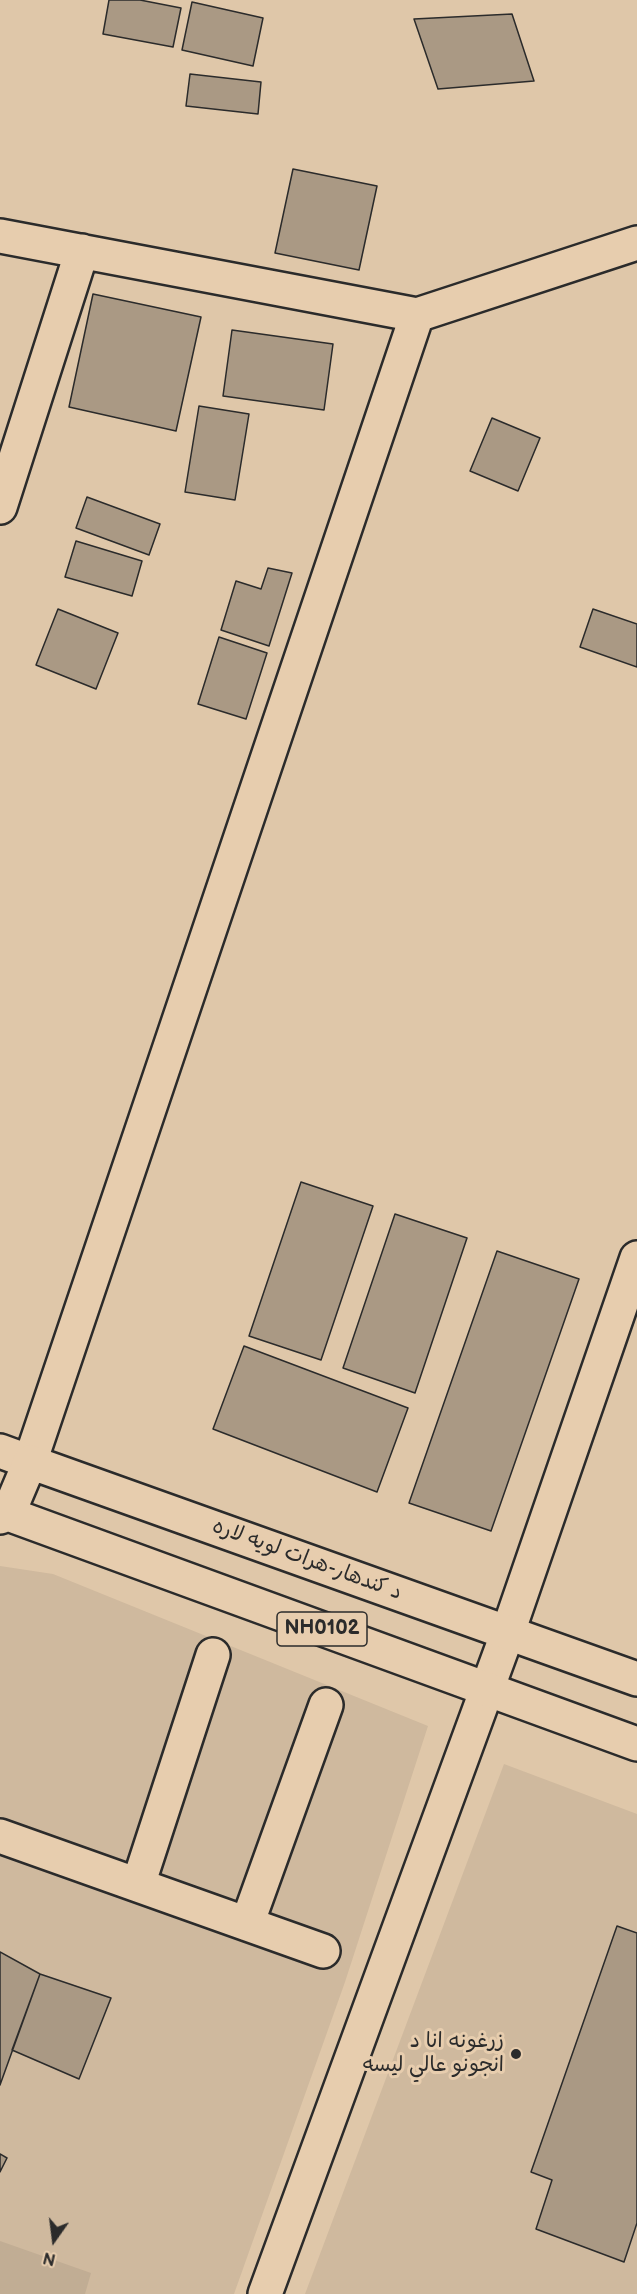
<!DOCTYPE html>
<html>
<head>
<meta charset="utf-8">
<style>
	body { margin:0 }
	#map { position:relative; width:637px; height:2294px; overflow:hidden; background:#dfc7a9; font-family:"Balsamiq Sans",sans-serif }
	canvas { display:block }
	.north { position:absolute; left:24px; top:2210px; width:60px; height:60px; -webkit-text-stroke:4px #e7cdae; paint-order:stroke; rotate:194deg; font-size:16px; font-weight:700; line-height:24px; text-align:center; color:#2b2b2b }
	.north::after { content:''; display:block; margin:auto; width:21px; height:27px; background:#2b2b2b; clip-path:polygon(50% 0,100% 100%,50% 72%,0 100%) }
</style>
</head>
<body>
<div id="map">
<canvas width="637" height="2294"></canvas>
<div class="north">N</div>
</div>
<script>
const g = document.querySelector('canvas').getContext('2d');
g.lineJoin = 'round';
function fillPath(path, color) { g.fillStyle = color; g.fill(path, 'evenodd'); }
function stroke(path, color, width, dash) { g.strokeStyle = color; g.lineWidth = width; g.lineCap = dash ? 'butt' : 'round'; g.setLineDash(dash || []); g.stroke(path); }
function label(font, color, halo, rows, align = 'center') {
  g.font = font + ' "Balsamiq Sans","Playpen Sans Arabic",sans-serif'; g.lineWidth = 6; g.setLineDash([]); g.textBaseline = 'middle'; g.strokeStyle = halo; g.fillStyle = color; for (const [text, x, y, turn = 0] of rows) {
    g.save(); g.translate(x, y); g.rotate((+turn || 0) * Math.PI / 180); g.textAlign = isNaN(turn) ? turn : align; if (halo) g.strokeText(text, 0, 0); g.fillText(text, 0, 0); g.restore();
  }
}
fillPath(new Path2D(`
	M0 1566 53 1574 428 1726 345 1982 234 2294H0Z
	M504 1764 637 1814V2294H305Z`), '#cfb99e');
fillPath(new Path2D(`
	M0 2241 91 2273 85 2294H0Z`), '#c1ad94');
const building = new Path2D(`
	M109 0H140L181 8 173 47 103 34Z
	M192 2 263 18 253 66 182 50Z
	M512 14 534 81 438 89 414 19Z
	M190 74 261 82 258 114 186 106Z
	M293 169 377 186 359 270 275 253Z
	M93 294 201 317 176 431 69 407Z
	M232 330 333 344 324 410 223 396Z
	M199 406 249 414 235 500 185 492Z
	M492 418 540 438 518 491 470 471Z
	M87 497 160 524 149 555 76 528Z
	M76 541 142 561 132 596 65 577Z
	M268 568 292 573 269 646 221 630 236 581 261 589Z
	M58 609 118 633 96 689 36 665Z
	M593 609 637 624V667L580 647Z
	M219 637 267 653 246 719 198 704Z
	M301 1182 373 1206 321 1360 249 1336Z
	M395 1214 467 1238 415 1393 343 1368Z
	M497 1251 579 1279 491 1531 409 1503Z
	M244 1346 408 1408 377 1492 213 1429Z
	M617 1926 637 1933V2223L624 2262 536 2229 552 2180 531 2172Z
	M0 1952 40 1974 0 2085Z
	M40 1974 111 1998 79 2079 12 2050Z
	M0 2154 7 2158 0 2172Z`);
fillPath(building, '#aa9984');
stroke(building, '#2b2b2b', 1.5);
const minor = new Path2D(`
	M0 236 417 315
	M0 507 82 251
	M30 1462 417 315 637 243
	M0 1836 323 1951
	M138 1885 213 1655
	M247 1924 326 1705
	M265 2294 508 1632 637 1258`);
const major = new Path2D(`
	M0 1451 30 1462`);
const highway = new Path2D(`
	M8 1514 30 1462 637 1679
	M0 1517 8 1514 637 1744`);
stroke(minor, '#2b2b2b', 38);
stroke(major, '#2b2b2b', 38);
stroke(highway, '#2b2b2b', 38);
stroke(minor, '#e7cdae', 33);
stroke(major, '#e7cdae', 33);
stroke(highway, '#e7cdae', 33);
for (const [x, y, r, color] of [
	[516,2054,6,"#2b2b2b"]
]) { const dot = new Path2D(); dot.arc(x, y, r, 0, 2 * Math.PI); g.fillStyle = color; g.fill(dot); stroke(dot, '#e7cdae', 2); }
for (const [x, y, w] of [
	[322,1629,90]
]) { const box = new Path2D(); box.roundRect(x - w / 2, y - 17, w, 34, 4.5); g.fillStyle = '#e7cdae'; g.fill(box); stroke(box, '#2b2b2b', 1.5); }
label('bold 20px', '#2b2b2b', null, [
	["NH0102",322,1629]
]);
label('21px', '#2b2b2b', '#e7cdae', [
	["د کندهار-هرات لويه لاره",307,1560,20]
]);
label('21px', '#2b2b2b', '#e7cdae', [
	["زرغونه انا د",504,2042],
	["انجونو عالي لیسه",504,2066]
], 'right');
</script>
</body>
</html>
